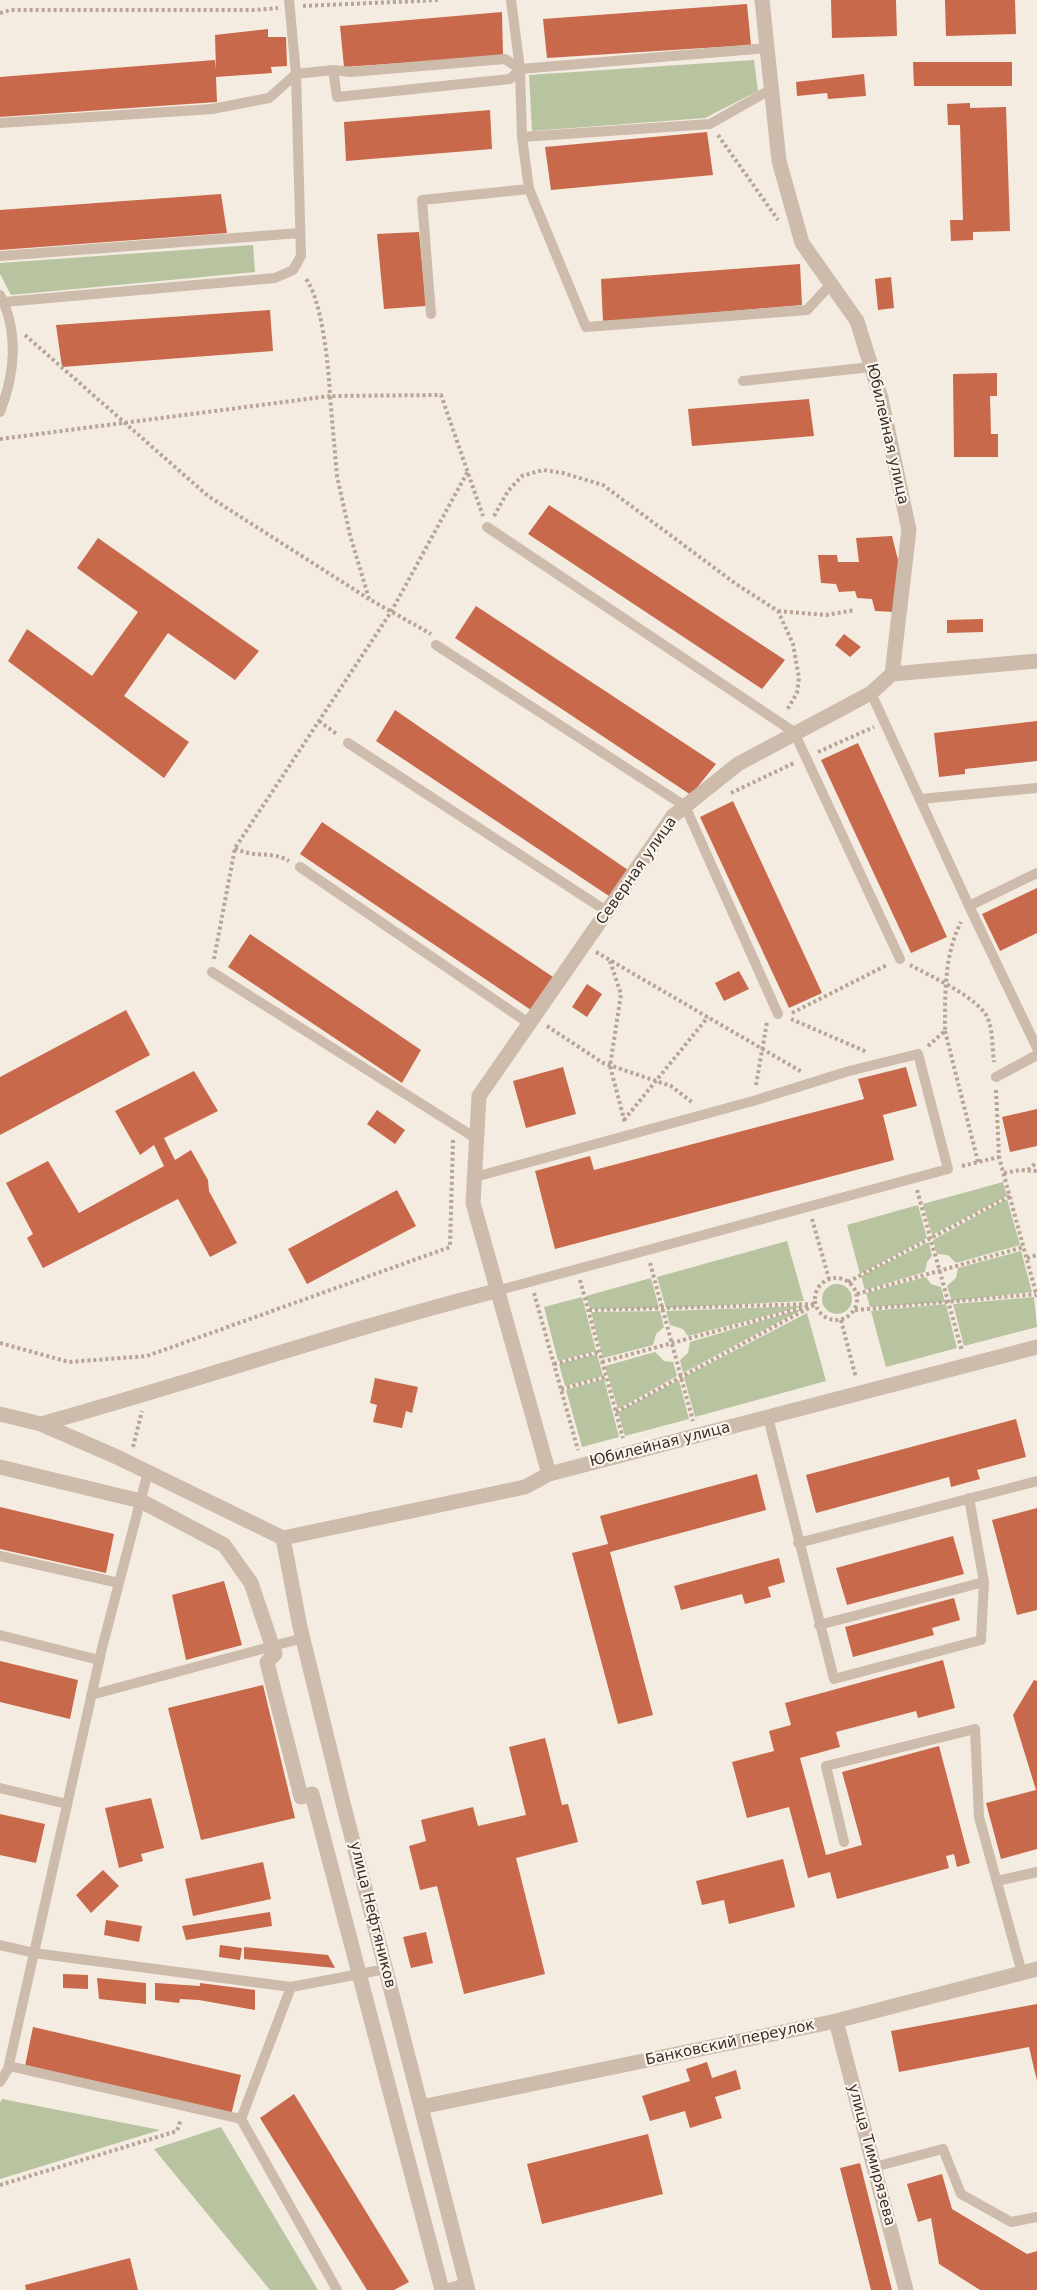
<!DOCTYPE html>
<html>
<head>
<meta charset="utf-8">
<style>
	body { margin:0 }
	canvas { display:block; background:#f4ebe1 }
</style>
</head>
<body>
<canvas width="1037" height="2290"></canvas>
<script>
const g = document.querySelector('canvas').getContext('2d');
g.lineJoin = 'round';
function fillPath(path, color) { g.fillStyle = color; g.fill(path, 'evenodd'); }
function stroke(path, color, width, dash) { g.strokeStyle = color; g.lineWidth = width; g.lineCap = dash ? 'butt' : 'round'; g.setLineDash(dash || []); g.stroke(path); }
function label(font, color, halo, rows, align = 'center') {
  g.font = font + ' "DejaVu Sans",sans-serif'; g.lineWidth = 4.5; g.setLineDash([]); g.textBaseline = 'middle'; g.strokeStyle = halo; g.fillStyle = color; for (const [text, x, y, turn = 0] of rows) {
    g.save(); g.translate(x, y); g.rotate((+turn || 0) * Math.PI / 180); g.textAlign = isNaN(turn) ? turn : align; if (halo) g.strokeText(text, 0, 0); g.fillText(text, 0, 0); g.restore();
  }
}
fillPath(new Path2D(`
	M754 60 758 91 705 118 532 131 529 75Z
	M253 245 255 272 11 295 0 274V263Z
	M1003 1182 1007 1196 932 1235 923 1204Z
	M1007 1199 1020 1245 956 1263 948 1255 937 1254 933 1240Z
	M918 1205 927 1238 860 1274 847 1225Z
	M787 1241 804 1301 666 1308 657 1277Z
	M929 1242 932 1256 927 1262 925 1272 865 1290 861 1276Z
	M1021 1251 1032 1292 952 1301 947 1286 956 1278 958 1268Z
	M926 1277 931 1284 941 1287 945 1302 870 1307 866 1293Z
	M651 1278 659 1308 590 1309 586 1296Z
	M822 1299a15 15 0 1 1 30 0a15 15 0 1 1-30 0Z
	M582 1297 596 1351 558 1361 544 1307Z
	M1034 1297 1037 1327 964 1346 953 1304Z
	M946 1304 957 1348 886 1367 871 1311Z
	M804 1306 688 1336 683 1329 670 1325 666 1311Z
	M805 1308 683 1373 680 1360 688 1353 690 1342Z
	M660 1311 664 1327 656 1334 653 1345 603 1358 591 1312Z
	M807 1313 826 1381 695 1417 684 1377Z
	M655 1352 664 1361 673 1362 677 1376 618 1409 605 1366Z
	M597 1354 603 1376 565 1386 559 1364Z
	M604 1379 619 1437 582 1447 566 1390Z
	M679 1380 689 1419 625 1436 618 1412Z
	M2 2099 160 2130 0 2179V2103Z
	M221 2127 318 2290H270L154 2149Z`), '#b8c4a0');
fillPath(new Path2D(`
	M831 0H896L897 36 832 38Z
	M945 0H1015L1016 34 946 36Z
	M747 4 751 45 547 58 543 19Z
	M502 12 503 56 344 67 340 26Z
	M268 29V37H286L287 66 271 67 272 73 216 77 217 102 0 117V77L215 60 216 70 215 35Z
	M913 62H1012V86H914Z
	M864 74 866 96 828 99 827 93 797 96 796 82Z
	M970 103V108L1006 107 1010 231 973 232V240L951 241 950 220H963L960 125H948L947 104Z
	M490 110 492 149 346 161 344 122Z
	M707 132 713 175 551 190 545 147Z
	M221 194 227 233 0 250V210Z
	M419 232 426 306 384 309 377 234Z
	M800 264 802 305 603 322 601 279Z
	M891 277 894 308 878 310 875 279Z
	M270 310 273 351 62 367 56 325Z
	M997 373V396H990L991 434H998V457H954L953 374Z
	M809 399 814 436 692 446 688 409Z
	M549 505 785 660 762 689 528 534Z
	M892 536 900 568 895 612 875 611 872 599 857 598 855 591 839 592 836 584 821 583 818 555H837L838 562H859L856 538Z
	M98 538 259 651 235 680 168 633 124 696 189 742 164 778 8 661 27 629 92 676 138 612 77 568Z
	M476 606 716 764 691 795 455 638Z
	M983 619V632L947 633V620Z
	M844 634 861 647 850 657 835 645Z
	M395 710 628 870 612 898 376 741Z
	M1037 721V761L965 769V774L939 777 934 733Z
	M858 743 947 937 911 953 821 760Z
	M733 801 822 993 789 1008 700 817Z
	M322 822 556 979 534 1012 300 854Z
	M1037 888V933L1000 951 982 914Z
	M250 934 421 1050 402 1083 228 967Z
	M739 971 749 989 724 1001 715 983Z
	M587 984 602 994 587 1017 572 1007Z
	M126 1010 150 1055 0 1135V1077Z
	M563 1067 576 1114 526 1128 513 1081Z
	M906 1067 917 1106 883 1115 894 1160 555 1249 535 1171 590 1156 594 1170 864 1099 858 1079Z
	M194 1071 218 1111 164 1138 175 1160 191 1150 208 1180 209 1191 237 1243 210 1257 178 1199 43 1268 27 1238 33 1234 6 1183 48 1161 79 1213 164 1166 154 1145 140 1155 115 1111Z
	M1037 1109V1146L1010 1152 1002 1117Z
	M377 1110 405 1130 395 1144 367 1124Z
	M397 1190 416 1226 307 1284 288 1249Z
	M375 1378 418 1387 412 1413 406 1411 402 1428 373 1422 377 1405 370 1403Z
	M1016 1419 1026 1457 977 1470 980 1479 951 1487 949 1477 816 1513 806 1475Z
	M757 1474 766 1510 610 1552 653 1715 618 1724 572 1553 608 1544 600 1516Z
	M0 1507 114 1534 106 1573 0 1549Z
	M1037 1508V1610L1017 1615 992 1520Z
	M953 1536 964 1574 847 1605 836 1568Z
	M779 1558 785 1582 768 1587 771 1597 745 1604 742 1594 681 1610 674 1586Z
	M224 1581 242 1645 186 1660 172 1595Z
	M954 1598 960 1620 932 1628 934 1635 853 1657 845 1627Z
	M943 1660 955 1708 918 1718 916 1711 836 1732 840 1747 800 1758 826 1855 862 1845 842 1772 939 1746 970 1863 957 1867 954 1854 946 1856 949 1868 837 1899 830 1872 808 1878 789 1807 747 1818 732 1762 774 1751 769 1731 791 1725 785 1703Z
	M0 1661 78 1680 70 1719 0 1702Z
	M1034 1680 1037 1681V1849L1001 1859 986 1803 1036 1790 1013 1715Z
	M263 1685 295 1818 201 1840 168 1708Z
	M545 1738 562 1805 568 1804 578 1842 516 1858 545 1974 464 1994 437 1886 420 1890 409 1846 426 1841 421 1820 473 1807 478 1826 526 1815 509 1747Z
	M151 1798 164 1848 141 1854 143 1861 119 1868 105 1808Z
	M0 1814 45 1824 36 1863 0 1855Z
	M783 1859 795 1907 729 1924 724 1900 702 1905 696 1881Z
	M263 1862 271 1899 193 1916 185 1879Z
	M103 1870 119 1886 91 1913 76 1895Z
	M270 1912 272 1926 186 1940 182 1926Z
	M106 1920 142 1926 139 1942 104 1935Z
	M426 1932 433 1963 411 1968 403 1937Z
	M220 1945 242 1948 240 1960 219 1957Z
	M244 1947 328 1955 335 1968 244 1959Z
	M63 1974 88 1975V1989L63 1988Z
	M97 1978 146 1983V2004L99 1999Z
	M155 1983 200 1986V1983L255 1990V2010L199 2000 180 1999 179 2003 155 2000Z
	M1037 2004V2081L1029 2047 899 2072 891 2031Z
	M33 2027 241 2075 231 2115 25 2066Z
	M707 2062 712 2078 736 2070 741 2089 715 2097 722 2118 690 2128 685 2111 650 2121 642 2096 690 2081 686 2069Z
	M294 2094 409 2282 394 2290H367L260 2118Z
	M648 2134 663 2194 542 2224 527 2164Z
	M860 2163 892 2290H871L840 2168Z
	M942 2174 952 2209 1027 2254 1037 2251V2290H980L939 2264 931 2218 918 2222 907 2184Z
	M130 2258 138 2290H26L25 2285Z`), '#c8694b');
stroke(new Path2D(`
	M303 6 440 0
	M0 13 11 10H253L278 8
	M718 135 778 220
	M25 335 208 496 369 599 431 634
	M0 439 330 396C329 370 322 297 305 278
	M494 516 508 491 522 476 543 470 563 473 603 485 736 584 778 611 793 644 799 678 797 693 787 710
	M369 599 350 535 337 476 330 396 441 395 483 516
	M778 611 826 615 855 610
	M319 721 338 735
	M818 752 874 727
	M731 793 794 763
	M235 848C254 859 271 850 289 861
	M596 952 802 1072
	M214 959 235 848 391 612 468 471
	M610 961 621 994 610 1066 625 1123
	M910 965C930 976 980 998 988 1019 993 1031 992 1048 994 1062
	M792 1013 887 965
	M791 1019 867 1052
	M547 1026 603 1063 671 1086 693 1103
	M945 1031 978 1162
	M928 1046 945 1031C945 995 944 955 961 922
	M756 1085 767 1022
	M996 1090 999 1157 1037 1297
	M624 1120 708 1017
	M962 1166 999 1157
	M1028 1170 1037 1162
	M1004 1173 1020 1170 1037 1171
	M917 1190 962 1351
	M812 1219 829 1279
	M1027 1258 1037 1255
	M650 1263 693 1421
	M815 1299a21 21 0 1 1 42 0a21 21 0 1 1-42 0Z
	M580 1280 623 1438
	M848 1282 1010 1196
	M534 1293 578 1450
	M857 1294 1024 1247
	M589 1310 815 1304
	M855 1310 1036 1294
	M841 1320 856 1378
	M0 1343 69 1362 147 1356 450 1247 453 1140
	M602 1362 809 1306
	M554 1364 599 1352
	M561 1389 606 1377
	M616 1412 816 1304
	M133 1447 142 1411
	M0 2185 177 2131 181 2119`), '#b9a596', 4, [3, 3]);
stroke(new Path2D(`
	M511 0 520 69 522 137 529 189 586 327 807 310 831 284
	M333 70 351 72 505 59 520 69
	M0 123 212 109 269 98 296 74 333 70 337 97 510 79 520 69 767 48
	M522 137 710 124 770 90
	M0 256 300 233
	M0 295C19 332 15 374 0 412
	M4 302 275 278 293 270 301 256 296 74 289 0
	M431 314 422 200 529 189
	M743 381 871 367
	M487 527 794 732 900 959
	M436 645 685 806 778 1014
	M871 693 969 906 1037 873
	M348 743 608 912
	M920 799 1037 788
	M300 867 530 1024
	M969 906 1037 1048
	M212 972 477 1139
	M996 1077 1037 1055
	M475 1177 753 1101 849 1071 918 1054 948 1169 496 1291
	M768 1417 834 1679 981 1640 984 1582 969 1498
	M148 1472 102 1648 34 1953 291 1987 386 1969
	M798 1543 1037 1481
	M0 1556 119 1583
	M819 1625 984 1582
	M0 1635 99 1660
	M91 1695 303 1638
	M0 1788 67 1804
	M844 1842 826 1766 975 1729 979 1817 1022 1973
	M997 1881 1037 1872
	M0 1945 34 1953 8 2069 0 2082
	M291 1987 241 2119 337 2290
	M9 2066 241 2119
	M874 2167 943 2149 961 2194 1011 2222 1037 2217
	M441 2290 466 2283`), '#cdbbac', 10);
stroke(new Path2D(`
	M762 0 779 161 802 243 857 321 881 398 909 530 892 674
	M0 1414 41 1424 117 1457 283 1538
	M41 1424C193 1382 343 1330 496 1291
	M0 1467 141 1501 224 1545 251 1583 275 1654 267 1662 301 1797 312 1794 442 2290
	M549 1474 473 1203 479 1096 673 816 738 764 871 693 892 674 1037 661
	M283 1538 525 1487 549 1474 1037 1347
	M283 1538 300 1627 342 1799 468 2290
	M836 2021 906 2290
	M421 2107 836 2021 1037 1969`), '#cdbbac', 15);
label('15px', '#3b302b', '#fbf5ee', [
	["Юбилейная улица",887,434,77],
	["Северная улица",637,871,-55],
	["Юбилейная улица",660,1445,-14],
	["улица Нефтяников",372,1915,76],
	["Банковский переулок",730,2043,-12],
	["улица Тимирязева",871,2155,75]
]);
</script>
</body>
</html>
